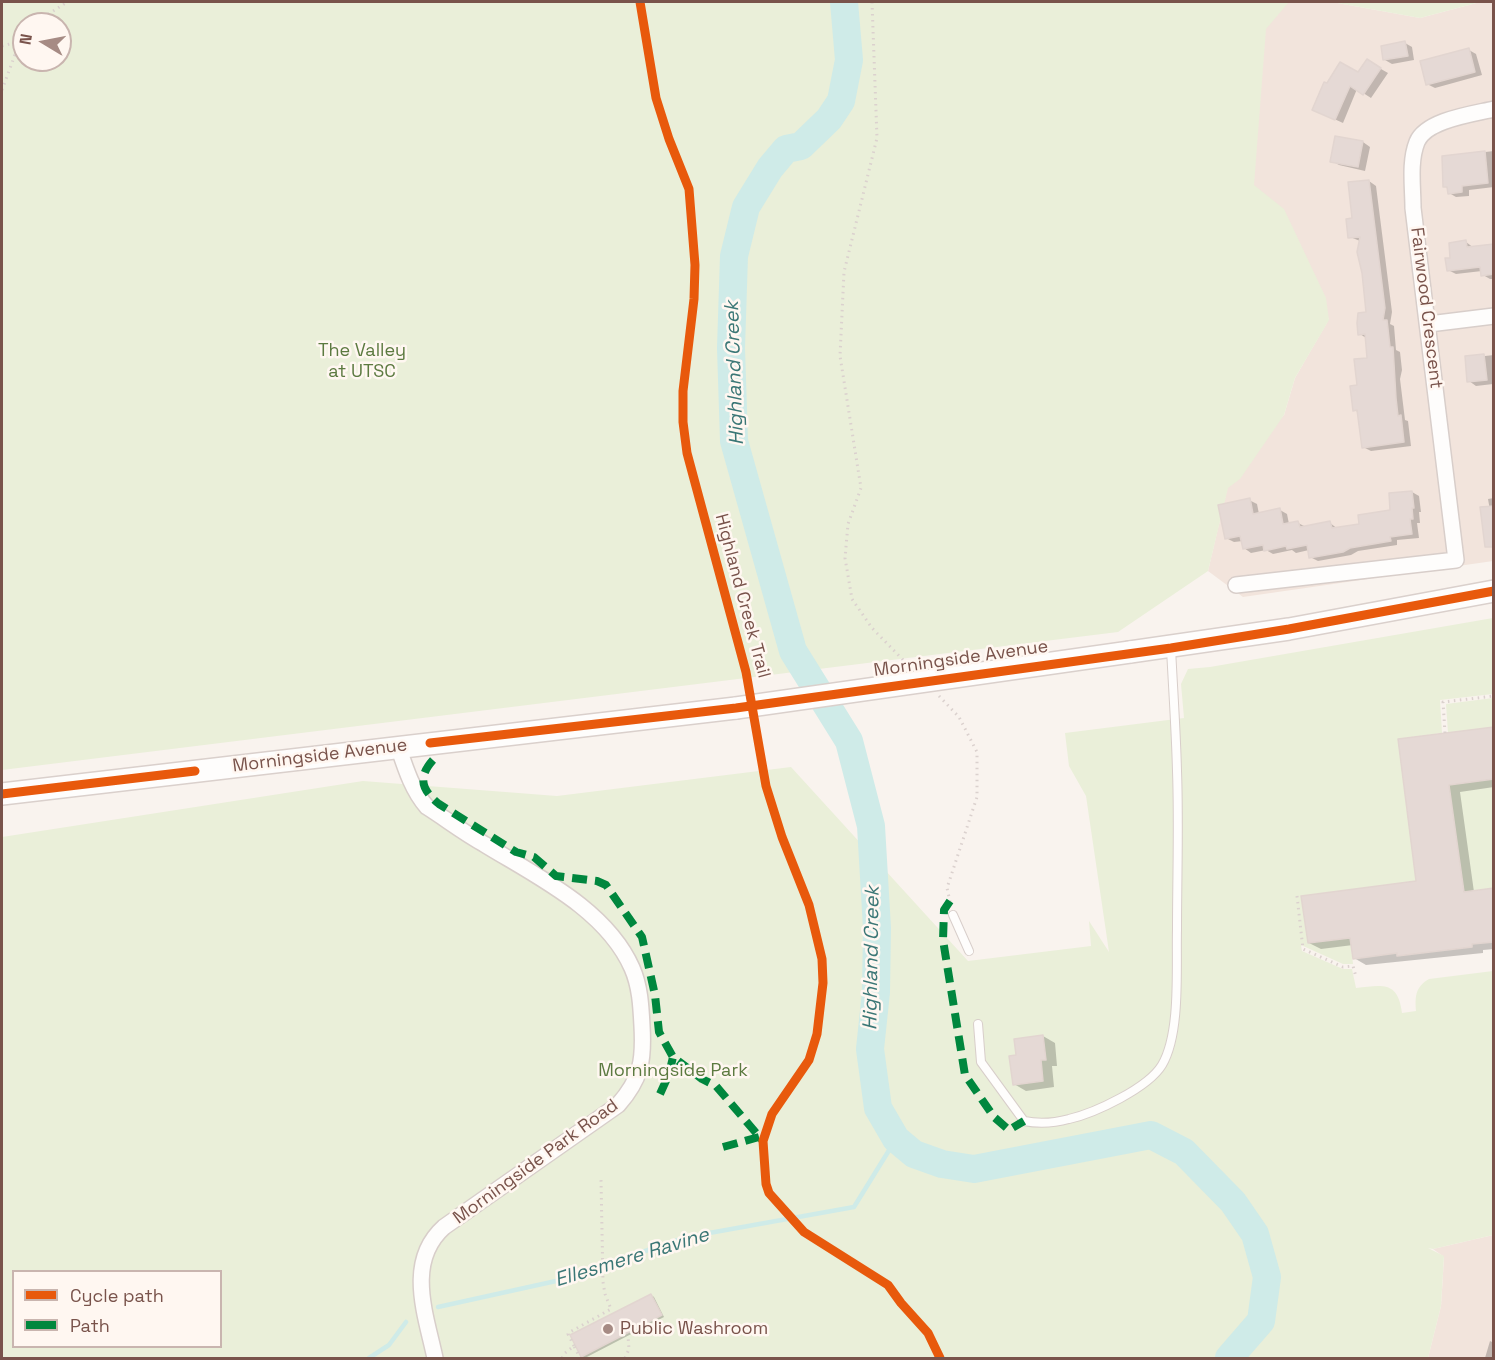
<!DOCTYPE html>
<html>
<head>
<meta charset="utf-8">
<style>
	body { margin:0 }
	#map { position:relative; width:1495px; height:1360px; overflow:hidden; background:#f9f3ee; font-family:"Space Grotesk",sans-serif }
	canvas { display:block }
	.frame { position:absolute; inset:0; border:3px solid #79534b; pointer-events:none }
	.legend { position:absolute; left:12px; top:1270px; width:210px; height:78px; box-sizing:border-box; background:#fff7f1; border:2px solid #c9b5af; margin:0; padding:8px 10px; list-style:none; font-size:18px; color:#79534b }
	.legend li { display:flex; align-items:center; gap:12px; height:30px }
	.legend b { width:30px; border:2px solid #c9b5af }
	.north { position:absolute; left:12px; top:12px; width:60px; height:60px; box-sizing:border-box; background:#fff7f1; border:2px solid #c9b5af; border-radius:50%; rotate:280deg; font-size:16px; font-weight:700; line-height:24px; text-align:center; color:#79534b }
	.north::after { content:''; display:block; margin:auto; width:21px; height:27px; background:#a68b84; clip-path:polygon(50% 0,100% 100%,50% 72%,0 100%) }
</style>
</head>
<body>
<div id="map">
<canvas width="1495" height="1360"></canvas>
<div class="frame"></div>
<ul class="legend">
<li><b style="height:8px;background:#e8590c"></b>Cycle path</li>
<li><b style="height:8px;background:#00873e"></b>Path</li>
</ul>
<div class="north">N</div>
</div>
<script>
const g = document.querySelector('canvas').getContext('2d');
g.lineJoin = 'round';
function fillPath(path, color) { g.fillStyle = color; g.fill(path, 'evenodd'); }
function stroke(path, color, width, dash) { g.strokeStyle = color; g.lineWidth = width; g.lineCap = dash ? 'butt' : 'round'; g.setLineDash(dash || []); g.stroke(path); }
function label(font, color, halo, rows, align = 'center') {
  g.font = font + ' "Space Grotesk",sans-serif'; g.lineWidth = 5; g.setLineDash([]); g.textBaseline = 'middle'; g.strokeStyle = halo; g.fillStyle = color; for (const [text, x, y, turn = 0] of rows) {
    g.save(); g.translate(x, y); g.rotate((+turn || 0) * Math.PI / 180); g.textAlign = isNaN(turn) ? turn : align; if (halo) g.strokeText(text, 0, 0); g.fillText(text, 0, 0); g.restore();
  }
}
fillPath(new Path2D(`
	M1255 2H1332L1420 18 1480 2H1493V561L1243 597 1208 571 1233 464 1284 415 1295 378 1329 319 1222 161Z
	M1493 1235V1358H1428L1441 1306 1444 1257 1433 1249Z`), '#f2e4dc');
fillPath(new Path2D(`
	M2 2H1289L1266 29 1254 185 1284 209 1326 298 1329 320 1295 378 1284 415 1240 479 1228 488 1208 571 1118 632 2 770ZM24 24H60V60H24Z
	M1332 2H1480L1420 18Z
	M1493 618V694L1440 700 1442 733 1398 739 1416 881 1301 897 1308 943 1350 938 1353 964H1343L1301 945 1302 951 1343 969H1352L1356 988C1383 985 1398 981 1402 1013L1416 1011C1415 997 1415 987 1429 979L1493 971V1235L1433 1249 1428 1248 1444 1256 1441 1306 1428 1358H2V837L363 781 557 796 791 767 968 961 1091 946 1089 921 1109 952 1086 796 1069 766 1065 733 1184 718 1181 684 1188 669 1210 667ZM14 1272H220V1346H14Z
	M1493 698V727L1448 733 1446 704Z
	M1493 779V888L1464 892 1449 785Z`), '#eaefd9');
fillPath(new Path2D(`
	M1405 43 1412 47 1414 60 1392 64 1385 60Z
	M1469 50 1476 54 1482 75 1435 88 1427 84Z
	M1367 61 1388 73 1371 98 1357 89 1343 123 1321 113 1359 74Z
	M1363 142 1370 147 1365 171 1339 165 1332 161Z
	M1494 151V187L1469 190V196L1456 197 1449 193V189L1445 186 1443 157Z
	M1369 181 1376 186 1392 312 1390 324 1394 326 1396 350 1400 352 1402 370 1400 379 1405 420 1408 421 1411 446 1371 451 1363 447 1359 413 1355 410 1358 387 1368 359 1366 338 1360 334 1368 314 1360 241 1350 237 1354 219Z
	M1466 242 1474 248 1494 246V279H1490L1483 275 1482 271 1456 274 1448 270 1452 259Z
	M1494 355 1493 384 1476 386 1469 381 1467 358Z
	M1412 492 1419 496 1421 512H1419L1420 523H1417L1419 538 1397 540V545L1358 551 1351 555 1318 561 1310 557 1309 550 1296 553 1292 550 1273 554 1266 550 1251 553 1244 548 1243 541 1234 542 1226 538 1249 500 1257 504 1259 514 1280 510 1287 514 1289 524 1298 523 1306 527 1330 523 1338 529 1361 525 1392 511Z
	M1494 498V534L1488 499Z
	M1494 729V787L1460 792 1474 892 1494 889V949L1483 950V953L1366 965 1354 958 1353 945 1321 949 1309 943 1418 882 1400 740Z
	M1043 1036 1055 1043 1057 1066H1052L1054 1087 1026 1091 1014 1084 1017 1056Z
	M651 1295 654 1297 664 1317 585 1358 582 1356Z
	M1490 1341 1494 1343V1358H1485Z`), '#0003');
stroke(new Path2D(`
	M438 1307 556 1281 687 1237 854 1207 896 1139
	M369 1358 389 1345 406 1322`), '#cfebe8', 4.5);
stroke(new Path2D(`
	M844 2 849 60 841 101 829 119 801 146 786 149 770 168 746 207 734 256 731 348 734 441 793 651 849 741 871 826 877 928 876 992 870 1049 878 1108 896 1139 914 1154 942 1164 974 1169 1151 1135 1184 1152 1233 1202 1255 1234 1267 1277 1261 1321 1229 1358`), '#cfebe8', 28);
const building = new Path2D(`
	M1405 41 1408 56 1383 60 1381 46Z
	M1469 48 1475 72 1426 85 1420 61Z
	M1367 59 1381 68 1363 95 1350 86 1335 120 1312 110 1324 82 1327 83 1340 62 1358 72Z
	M1335 136 1363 141 1358 167 1330 162Z
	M1485 151 1488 183 1462 186V192L1448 194 1447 187H1443L1442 156Z
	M1369 180 1385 308 1383 320H1387L1390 347H1393L1396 398 1398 416 1401 415 1404 442 1362 448 1357 410 1353 411 1350 386 1357 385 1354 359 1367 358 1365 334 1358 335 1357 323 1358 313 1366 312 1362 273 1357 252 1360 237 1348 238 1346 219 1352 218 1348 182Z
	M1466 240 1467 247 1494 244V274L1481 276 1480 267 1447 271 1445 258H1450L1449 243Z
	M1484 354 1487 380 1467 382 1465 356Z
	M1412 491 1414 508H1412L1413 519H1410L1412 534 1390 537 1391 541 1350 548 1343 552 1309 558 1307 545 1287 549 1286 546 1264 551 1263 545 1243 549 1240 536 1225 539 1218 505 1250 498 1253 514 1280 508 1283 524 1298 521 1300 527 1330 521 1332 528 1359 524 1358 515 1390 510 1389 493Z
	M1494 506V547H1485L1480 507Z
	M1494 727V779L1449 785 1464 892 1494 888V942L1472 944V947L1430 952 1397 956V953L1353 959 1350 938 1308 943 1301 896 1416 881 1398 739Z
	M1043 1035 1046 1060H1041L1043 1081 1013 1085 1009 1056 1016 1055 1014 1039Z
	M651 1294 662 1315 581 1357 570 1335Z`);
fillPath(building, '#e5d9d5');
stroke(building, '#e2d5d0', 1.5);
const service = new Path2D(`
	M953 915 969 951
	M978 1024 981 1062 1024 1121C1039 1124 1054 1123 1069 1119 1095 1113 1148 1088 1162 1065 1181 1033 1176 967 1177 930 1177 877 1179 824 1177 771 1176 730 1173 689 1171 648`);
const minor = new Path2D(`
	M1429 324 1494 316
	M1236 585 1456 560 1413 208C1413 187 1409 162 1417 142 1426 120 1473 114 1494 109
	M398 746C405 767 412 790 427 807 446 819 464 833 484 844 536 876 606 909 632 968 640 986 641 1006 642 1026 644 1061 641 1079 618 1105L444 1227C405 1262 426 1315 435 1358`);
const secondary = new Path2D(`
	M1130 652 1289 629 1494 591
	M2 794 736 708`);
stroke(service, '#d8ceca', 10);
stroke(minor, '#d8ceca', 18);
stroke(secondary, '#dad0cc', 24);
stroke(new Path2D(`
	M872 2 877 138 844 272 840 356 861 488 848 524 845 558 852 599 872 628 909 666
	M33 24 67 2
	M2 46 21 41
	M2 90 24 30
	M939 696 959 717 977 752V797L947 888 951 906
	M1445 733 1443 702 1494 696
	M1297 896 1303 949 1343 967 1353 966 1356 977
	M574 1346 568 1334 570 1332 611 1309 605 1294 603 1282 601 1180
	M562 1358 565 1353 574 1346 580 1358H584
	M625 1358 629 1349 628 1336`), '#dbd1ce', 3, [1.5, 4.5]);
stroke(service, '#fefdfc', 8);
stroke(minor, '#fefdfc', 15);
stroke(secondary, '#fefdfc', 21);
const secondaryBridge = new Path2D(`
	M736 708 1130 652`);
stroke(secondaryBridge, '#dad0cc', 24, []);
stroke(secondaryBridge, '#fefdfc', 21);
stroke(new Path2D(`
	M433 760C417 778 422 790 439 804L516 852 534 857 556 876 597 881 606 885 642 937 655 995 659 1032 673 1057 702 1079 716 1086 763 1141
	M950 901 944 910 943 940 965 1075 994 1117 1009 1130 1024 1121
	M660 1094 669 1074 673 1057
	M723 1147 759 1137`), '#00873e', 8, [15, 8]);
stroke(new Path2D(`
	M640 2 656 98 669 139 689 189 695 265 694 299 683 391V422L687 453 746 672 766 786 782 837 809 905 822 959 823 983 817 1034 809 1060 772 1114 763 1141 766 1184 769 1193 804 1232 888 1285 901 1303 928 1333 940 1358
	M430 743 736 708 1171 648 1289 629 1494 591
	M2 794 195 771`), '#e8590c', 9);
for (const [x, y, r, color] of [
	[608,1329,6,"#a68b84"]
]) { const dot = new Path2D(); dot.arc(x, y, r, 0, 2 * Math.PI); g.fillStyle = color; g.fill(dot); stroke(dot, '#fff7f1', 2); }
label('18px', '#79534b', '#fff7f1', [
	["Fairwood Crescent",1426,308,83],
	["Highland Creek Trail",742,596,75],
	["Morningside Avenue",961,659,-8],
	["Morningside Avenue",320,756,-7],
	["Morningside Park Road",536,1162,-36]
]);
label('18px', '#5c7a40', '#fff7f1', [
	["The Valley",362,351],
	["at UTSC",362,372],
	["Morningside Park",673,1071]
]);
label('18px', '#79534b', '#fff7f1', [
	["Public Washroom",620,1329]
], 'left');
label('italic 20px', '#3b7776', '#fff7f1', [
	["Highland Creek",735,373,-92],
	["Highland Creek",872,958,-89],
	["Ellesmere Ravine",632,1258,-17]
]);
</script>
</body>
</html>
